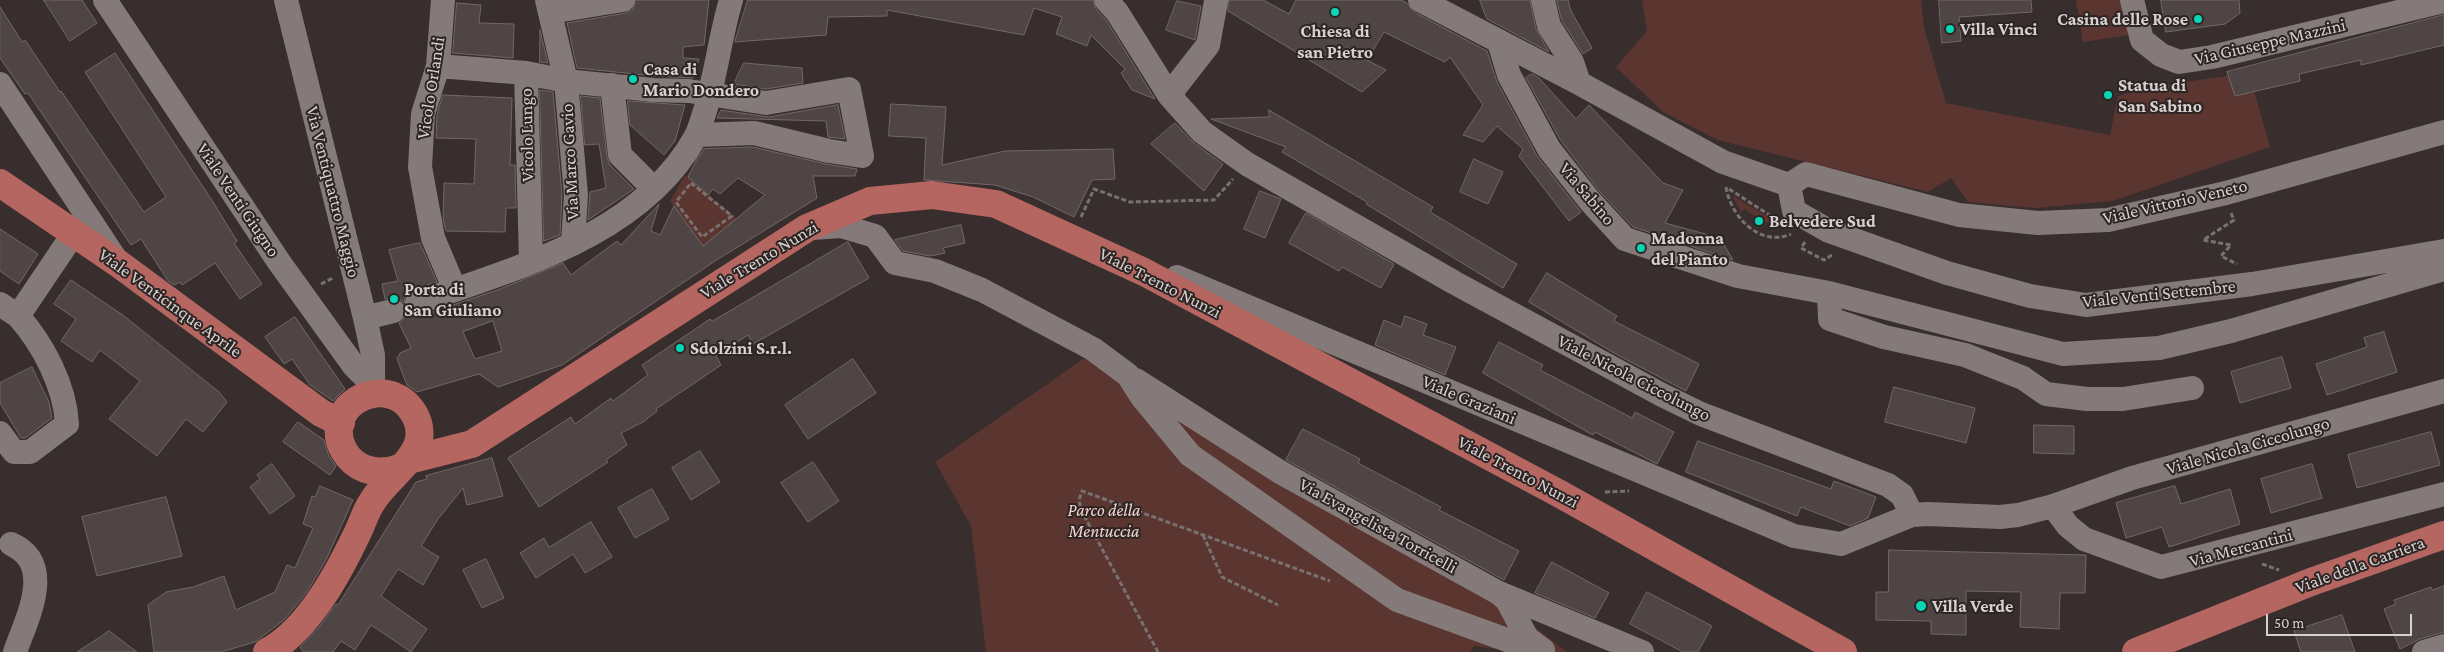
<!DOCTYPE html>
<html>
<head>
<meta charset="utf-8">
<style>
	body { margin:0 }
	#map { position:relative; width:2444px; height:652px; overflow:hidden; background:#372e2d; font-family:"Crimson Pro",serif }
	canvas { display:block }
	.scale { position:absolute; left:2266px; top:614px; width:146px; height:22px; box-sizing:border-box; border:2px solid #d6d0d0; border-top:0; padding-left:6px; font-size:15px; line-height:18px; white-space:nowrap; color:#d6d0d0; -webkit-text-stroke:4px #2d2523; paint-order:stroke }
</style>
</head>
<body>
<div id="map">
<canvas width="2444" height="652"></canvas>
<div class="scale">50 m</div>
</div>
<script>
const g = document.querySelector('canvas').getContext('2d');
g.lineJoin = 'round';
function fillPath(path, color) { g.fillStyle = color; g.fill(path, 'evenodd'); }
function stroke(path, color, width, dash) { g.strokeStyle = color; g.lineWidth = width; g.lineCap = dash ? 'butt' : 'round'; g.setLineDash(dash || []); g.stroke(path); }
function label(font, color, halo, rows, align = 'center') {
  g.font = font + ' "Crimson Pro",serif'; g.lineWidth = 4; g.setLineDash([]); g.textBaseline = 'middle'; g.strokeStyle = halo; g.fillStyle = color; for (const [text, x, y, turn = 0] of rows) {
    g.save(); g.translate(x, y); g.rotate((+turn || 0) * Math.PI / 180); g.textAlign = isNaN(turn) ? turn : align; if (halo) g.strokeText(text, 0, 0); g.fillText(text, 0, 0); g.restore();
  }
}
fillPath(new Path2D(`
	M1642 0H1921L1924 27 1946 103 2110 135 2118 96 2156 86 2249 73 2270 147 2113 201 2036 208 1968 202 1951 178 1928 192 1718 140 1663 112 1616 67 1647 31Z
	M2076 0H2121L2130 35 2083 42Z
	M685 175 737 219 703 246 670 201Z
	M1732 195 1781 225 1762 222 1745 209 1741 212Z
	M1089 355 1504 603 1567 652H1515L1474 646 1470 652H986L971 526 935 462Z`), '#5b3530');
const building = new Path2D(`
	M44 0H82L97 23 70 41Z
	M636 0H709L704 45 683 47V58L699 59 693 78 654 76 577 68 567 23 626 13 632 10Z
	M748 0H1093L1096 9 1106 20 1155 99 1132 90 1121 73 1125 69 1091 35 1087 46 1056 34 1062 17 1034 8 1024 35 887 10V16L828 17 826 35 735 42Z
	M1229 0H1263L1289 14 1296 0H1401L1407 3 1414 12 1487 51 1497 82 1537 156 1581 212 1569 221 1519 156 1523 149 1497 126 1483 142 1463 135 1483 105 1450 57 1445 62 1384 32 1367 60 1386 70 1362 92 1228 11Z
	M1480 0H1530L1536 29 1549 52 1487 19Z
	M1557 0H1568L1571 11 1592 48 1583 54 1562 21Z
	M1939 0H2031L2032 12 1959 17 1961 41 1942 43Z
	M2161 0H2239L2240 13 2225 24 2166 32Z
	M1177 1 1201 6 1195 40 1166 30Z
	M457 3 481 5 479 23 514 24 513 58 453 53Z
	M0 7 22 42 25 40 60 92 61 91 144 212 166 197 85 72 115 53 213 202 237 241 234 243 262 284 240 299 215 263 182 285 180 282 174 285 168 281 141 239 131 245 28 93 25 94 0 58Z
	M2444 15V45L2361 65V60L2299 74 2300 81 2235 96 2227 72Z
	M540 30 548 63 540 62Z
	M744 63 802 68 803 83 766 89 734 84Z
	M1532 74 1539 78 1576 119 1589 105 1663 183 1683 190 1665 223 1720 238 1733 260 1633 227 1600 192 1561 141 1526 78Z
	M540 90 553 92 562 195 560 235 544 241Z
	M443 95 512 98 510 165H515L516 208H506L505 232 446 231 443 219 444 183 474 184 476 139 436 138 437 115Z
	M581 96 600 98 607 157 610 165 634 189 588 220 590 192 606 188 599 144 585 145Z
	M628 101 685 105 675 141 664 155 630 125Z
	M891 104 946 107 942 165 1005 151 1113 149 1115 179 1092 180 1074 217 1033 197 995 185 924 180 926 138 889 136Z
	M838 105 845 139 828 137 826 121 717 118 721 110 768 117Z
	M1269 110 1433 207 1430 212 1517 264 1503 288 1366 204 1367 202 1282 152 1286 147 1211 119 1269 117Z
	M1175 123 1194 143 1223 164 1204 191 1151 144Z
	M753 147 826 164 857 169 855 176H813L817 198 715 261 562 365 498 387 479 374 417 392 407 385 397 359 400 353 411 348 399 323 403 320 406 311 414 316H421L500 289 563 263 571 275 617 241 621 245 659 204 651 231 660 235 674 206 703 246 765 195 738 178 720 194 713 189 708 195 688 177 697 159 704 149ZM493 321 502 351 475 359 463 332Z
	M1474 159 1503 172 1488 204 1460 192Z
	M1260 191 1281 199 1265 238 1244 229Z
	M1306 213 1394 264 1381 288 1342 267 1339 271 1289 243Z
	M961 225 965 243 943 248 945 253 930 256 903 251 895 240Z
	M0 229 38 254 19 284 0 271Z
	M848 242 869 278 753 344 748 335 716 356 721 365 656 409 657 411 643 422 621 433 627 445 606 460 608 462 539 507 508 458 571 417 575 424 611 398 613 401 648 375 642 365 710 319 712 321Z
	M420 243 437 282 412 290 406 294 404 303 396 298 385 299 382 284 398 281 389 250Z
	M1547 273 1617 316 1614 321 1699 364 1686 391 1614 353 1529 302Z
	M71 280 124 316 219 392 227 402 203 432 186 419 157 456 109 419 140 381 100 350 92 362 61 341 76 319 54 304Z
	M1405 316 1427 324 1423 335 1456 347 1445 375 1375 345 1384 320 1401 327Z
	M295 317 345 389 333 401 310 385 292 359 284 364 265 337Z
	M2384 332 2397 372 2327 395 2316 364 2367 347 2364 338Z
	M1499 342 1543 365 1540 370 1632 418 1635 412 1674 432 1657 464 1595 432 1593 435 1483 373Z
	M2282 357 2291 388 2240 403 2231 372Z
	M853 359 876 393 808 439 785 405Z
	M32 367 49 402 52 418 25 438H21L0 403V383Z
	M1894 387 1975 408 1966 443 1885 422Z
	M298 422 324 440 329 456 336 466 330 475 283 442Z
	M2034 425 2074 426V454L2034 453Z
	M1303 429 1360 459 1358 463 1441 507 1439 510 1519 551 1504 580 1286 460Z
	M2431 432 2440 465 2357 488 2348 455Z
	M1698 441 1831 489 1834 481 1876 497 1868 518 1850 526 1801 507 1797 516 1686 472Z
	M700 451 720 482 691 500 672 468Z
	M492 458 503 496 467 505 463 488 438 519 421 546 439 557 423 585 398 569 381 596 427 629 411 652 371 625 355 650 341 641 333 652H303L300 647 319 627 336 604 338 605 416 482 427 479 426 476Z
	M813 462 839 501 808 522 781 483Z
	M272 464 295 496 270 514 250 487 260 479 257 475Z
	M2312 464 2322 498 2271 513 2261 479Z
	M320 486 353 500 326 560 307 592 284 620 255 642 221 652H154L148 605 166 592 193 587 224 576 236 610 275 592 287 565 295 568 313 528 303 524 312 496 315 497Z
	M2175 486 2181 504 2230 489 2240 524 2169 547 2162 527 2126 538 2116 503Z
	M652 489 669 519 635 538 618 508Z
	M166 497 182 556 97 576 82 517Z
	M591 522 612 557 585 573 573 554 536 578 520 553 544 538 549 547Z
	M1889 550 2086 555 2085 593H2060L2059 629 2020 627 2021 592 1966 591V635L1931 634V621L1876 620V592H1888Z
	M486 559 504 598 482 608 463 570Z
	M1552 562 1609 593 1595 618 1535 593Z
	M2444 586V632L2420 639 2400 649 2384 609 2396 604 2394 600 2431 587 2432 590Z
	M1647 592 1712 626 1698 652H1683L1630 624Z
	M2342 615 2355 652H2301L2294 631Z
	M109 631 137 652H77L100 637Z`);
fillPath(building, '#4e4544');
stroke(building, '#726867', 1);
stroke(new Path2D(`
	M691 183 732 216 702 237 676 202Z
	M1726 187C1730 215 1759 248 1791 234
	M1729 189 1774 218
	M2231 213 2234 220 2203 240 2231 245 2221 256 2237 264
	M1081 217 1094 189 1130 202 1214 200 1233 179
	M1805 242 1801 248 1824 260 1832 255
	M321 284 333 278
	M1605 492 1629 491
	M1203 535 1222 577 1278 605
	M2262 564 2279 570
	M1158 652 1081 510 1079 500 1082 491 1330 581`), '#797171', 3, [5, 2.5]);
stroke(new Path2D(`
	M105 0 279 262 354 366 381 393
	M286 0 365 318 373 355V384
	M443 0 438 66 423 114 420 167 433 238 455 290
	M1106 0 1117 12 1169 95 1202 132 1247 164 1455 283 1662 395 1701 414 1888 485 1902 495 1912 515
	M1420 0 1579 83 1723 162 1789 185
	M1543 0 1549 26 1572 62 1579 83
	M2132 0 2142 40 2161 55 2179 62 2212 57 2444 1
	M550 12 623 0
	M1499 42 1509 75 1549 149 1590 201 1625 239 1738 276 1829 293 2063 354 2159 348 2231 331 2444 269
	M438 66 526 73 566 81 547 0
	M526 73 531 261
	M0 84 117 261
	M612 85 620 155 654 189
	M1169 95 1208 45 1216 1
	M1789 185 1794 211 1829 231 1947 273 2030 296 2086 305 2252 284 2444 251
	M1789 185 1806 174 1959 215 2038 223 2108 220 2226 193 2444 132
	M812 228 841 226 875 236 895 263 935 271 982 290 1093 349 1128 375 1142 397 1190 455 1397 600 1540 652
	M573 244 576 195 566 81 653 90 689 91 766 103 849 89 862 156 829 151 754 133 697 135
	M1177 277 1794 536 1841 544 1912 515 1928 514 2000 517 2018 515 2053 506 2132 478 2444 391
	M1829 293 1830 319 1884 337 1965 355 2023 378 2046 394 2087 399H2123L2192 388
	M417 303C516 268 642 235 696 136 700 128 702 119 705 111 716 75 720 37 731 0
	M0 304 18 316
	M365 318 393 311
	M1136 380 1280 472 1497 592 1642 652
	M0 433 14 452H30L67 424C65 386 43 344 18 316L74 233
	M2053 506 2068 526 2084 539 2161 567 2444 494
	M11 544C56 564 27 618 15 652
	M1497 592 1507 600 1527 638 1543 650
	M2424 652 2444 646`), '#847a79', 24);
stroke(new Path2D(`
	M0 183 119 264 321 413 341 423
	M409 460 472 444 807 228 870 201 932 195 996 204 1144 272 1560 494 1843 652
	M267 652C307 631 337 576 356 536 362 525 365 512 372 502 384 481 415 462 419 439 422 421 410 402 394 396 382 391 368 394 357 400 317 425 348 487 399 468
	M2136 652 2311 582 2444 535`), '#b56660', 28);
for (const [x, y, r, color] of [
	[1335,12,5,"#07d5b6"],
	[2198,19,5,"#07d5b6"],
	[1950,29,5,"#07d5b6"],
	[633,79,5,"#07d5b6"],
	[2108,95,5,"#07d5b6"],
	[1759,221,5,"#07d5b6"],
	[1641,248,5,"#07d5b6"],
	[394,299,5,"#07d5b6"],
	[680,348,5,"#07d5b6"],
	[1921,606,6,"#07d5b6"]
]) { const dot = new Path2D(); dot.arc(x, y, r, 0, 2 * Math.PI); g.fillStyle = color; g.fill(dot); stroke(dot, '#2d2523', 2); }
label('bold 18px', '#d6d0d0', '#2d2523', [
	["Casina delle Rose",2188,19,"right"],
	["Villa Vinci",1960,29],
	["Chiesa di",1335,31,"center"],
	["san Pietro",1335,52,"center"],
	["Casa di",643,69],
	["Mario Dondero",643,90],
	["Statua di",2118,85],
	["San Sabino",2118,106],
	["Belvedere Sud",1769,221],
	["Madonna",1651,238],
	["del Pianto",1651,259],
	["Porta di",404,289],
	["San Giuliano",404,310],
	["Sdolzini S.r.l.",690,348],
	["Villa Verde",1932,606]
], 'left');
label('18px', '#d6d0d0', '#2d2523', [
	["Via Giuseppe Mazzini",2270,42,-13],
	["Vicolo Orlandi",431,88,-81],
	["Vicolo Lungo",527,135,-91],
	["Via Marco Gavio",570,162,-93],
	["Via Ventiquattro Maggio",333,192,76],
	["Via Sabino",1587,194,50],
	["Viale Venti Giugno",238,200,56],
	["Viale Vittorio Veneto",2175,202,-13],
	["Viale Trento Nunzi",759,260,-31],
	["Viale Trento Nunzi",1160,283,27],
	["Viale Venti Settembre",2159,294,-6],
	["Viale Venticinque Aprile",170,303,36],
	["Viale Nicola Ciccolungo",1634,378,27],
	["Viale Graziani",1469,400,23],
	["Viale Nicola Ciccolungo",2248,446,-16],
	["Viale Trento Nunzi",1518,472,28],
	["Via Evangelista Torricelli",1378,526,29],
	["Via Mercantini",2241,548,-15],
	["Viale della Carriera",2360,565,-20]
]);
label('italic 18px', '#f4d2ce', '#2d2523', [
	["Parco della",1104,510],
	["Mentuccia",1104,531]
]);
</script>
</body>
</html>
